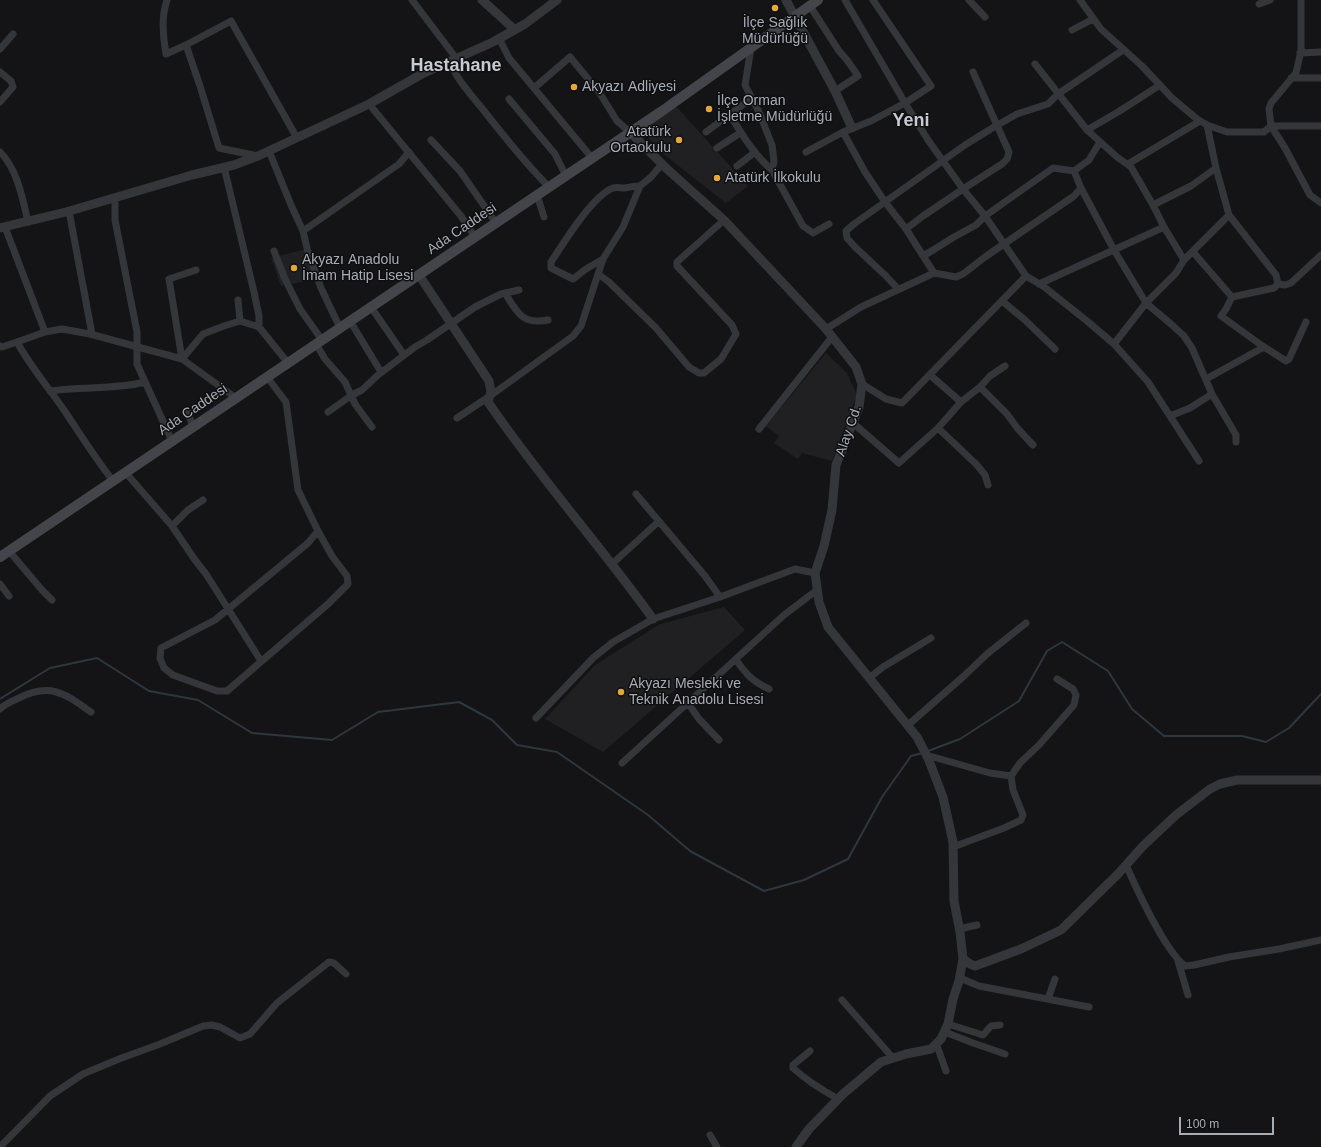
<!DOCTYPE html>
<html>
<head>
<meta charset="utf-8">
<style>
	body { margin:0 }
	#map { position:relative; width:1321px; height:1147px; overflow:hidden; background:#141416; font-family:Arial,sans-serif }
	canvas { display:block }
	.scale { position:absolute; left:1179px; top:1117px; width:95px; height:18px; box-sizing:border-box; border:2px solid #a7acb5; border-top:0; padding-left:5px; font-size:12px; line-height:14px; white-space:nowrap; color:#a7acb5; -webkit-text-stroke:3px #0f0f11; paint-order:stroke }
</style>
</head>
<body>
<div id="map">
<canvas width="1321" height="1147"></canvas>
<div class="scale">100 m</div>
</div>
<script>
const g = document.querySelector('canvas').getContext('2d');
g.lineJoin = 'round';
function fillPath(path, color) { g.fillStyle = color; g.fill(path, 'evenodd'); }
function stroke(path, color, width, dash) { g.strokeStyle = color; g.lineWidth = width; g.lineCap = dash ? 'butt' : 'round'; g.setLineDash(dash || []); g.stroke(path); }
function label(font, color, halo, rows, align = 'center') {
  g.font = font + ' Arial,sans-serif'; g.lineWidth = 3; g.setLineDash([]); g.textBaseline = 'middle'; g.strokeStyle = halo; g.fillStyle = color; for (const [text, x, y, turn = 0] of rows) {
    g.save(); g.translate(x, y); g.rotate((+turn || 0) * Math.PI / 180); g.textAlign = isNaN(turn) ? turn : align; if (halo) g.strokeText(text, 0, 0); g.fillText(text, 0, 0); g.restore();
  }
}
fillPath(new Path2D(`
	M676 106 748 186 726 203 662 153 645 134 644 130 647 125Z
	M306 249 317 279 281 286 271 258Z
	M826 353 847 373 857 395 832 461 802 453 798 459 774 443 779 436 766 426Z
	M724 607 745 630 603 752 545 719 595 665 660 624Z`), '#202023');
stroke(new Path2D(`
	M0 699 50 668 97 658 149 691 198 700 252 733 332 740 378 712 459 702 492 720 517 745 557 752 648 815 690 851 764 891 804 880 848 859 882 797 911 756 922 753
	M928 751 960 739 1019 701 1047 651 1062 642 1108 671 1132 709 1164 736H1242L1266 742 1289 728 1321 694`), '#2e373d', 2);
stroke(new Path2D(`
	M167 0C161 18 163 35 166 54L186 45 231 21 297 138
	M412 0 456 58
	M845 0 905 103 928 140 963 189 985 216 1026 276 1043 286 1087 321 1114 344 1148 382 1199 461
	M969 0 985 17
	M1080 0 1101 29 1142 66 1172 98 1197 119 1207 125 1227 132H1264L1271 126 1269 109 1271 103 1296 73 1301 51V0
	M1259 4 1270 0
	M810 6 839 51 847 60 858 76 835 91
	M1072 30 1093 19
	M499 38 509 58 592 158
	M186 45 200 86 219 148 258 156
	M751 48 745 85 759 112 772 145 774 161 772 170 803 226 813 233 829 224
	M0 49 13 34
	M1300 53 1321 52
	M450 60C455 78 469 92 481 107 502 134 524 162 549 187
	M1035 64 1087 130 1117 157 1131 167 1153 205
	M0 72 11 81 13 87 0 102
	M1291 78H1321
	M534 88 570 57 599 92 617 121 630 132
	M509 99 555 154 566 176
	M369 104 461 216 475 237
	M730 114C741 134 754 155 772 170
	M1207 125 1216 168 1229 215
	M1321 126H1271L1285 148 1310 195 1321 203
	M1087 130 1118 112 1160 85
	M706 132 752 98
	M843 132 865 172 885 202 906 229 934 273
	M431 140 460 171 496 223
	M717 148 740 133
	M269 151 291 205 303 231 308 252 321 288 340 328
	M0 152C17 168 23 200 28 222
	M806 152 843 132 871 121 905 103 931 86 873 0
	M1128 164 1200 121
	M737 166 755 152
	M224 167 254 292 259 316V327
	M1074 171 1089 160 1100 142
	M537 195 544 217
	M115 197V220L137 332V364L172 441
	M69 211 92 334
	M5 227 45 332
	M1164 227 1153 205 1191 186 1216 168
	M906 229 923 216 963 189 1002 164 1007 159 1009 152 973 72
	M303 231 399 164 409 152
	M274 251 285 279 300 309 322 340
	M1193 252 1232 297
	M924 255 930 252 954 237 976 225 985 216 1053 168 1074 171 1081 188 1114 250 1146 303 1171 324 1184 336 1192 348 1212 394
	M603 259 586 269 573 279 551 268V262C563 244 592 196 613 188 616 187 621 188 625 188 630 187 635 186 640 186
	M1184 260 1229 215 1276 275 1278 284 1274 288 1232 297 1226 309 1221 316 1261 345 1286 361 1289 359 1306 322
	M598 274 609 282 656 328 689 367 699 373H704L721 359 736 334 732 325 677 266V262L724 220
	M1039 284 1164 227 1184 260 1176 273 1146 303 1114 344
	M1278 284 1285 285 1291 283 1321 255
	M898 289 886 276 855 247 847 238 846 231 854 224 965 145 994 127 1017 114 1048 104 1058 94 1123 50
	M505 293C517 313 523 325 548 320
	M238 300 240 321
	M1002 301 1025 320 1055 349
	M371 307 404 355
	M350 321 381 372
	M826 329 861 307 934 273 956 277 963 274 985 257 1074 196 1081 188
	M17 342 45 332 62 329 90 334 182 359 236 398
	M316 344 325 359 345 382 355 404 372 427
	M0 346 2 347 17 342C30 366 48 387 64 410 80 434 95 458 113 481
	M182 359 203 334 224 326 240 321 259 327 288 363
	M182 359 169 279 196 270
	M930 375 961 402
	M267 377 286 402 298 490 318 531 332 556 347 576 348 584 328 604 227 691H217L173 675 164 668 160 658 161 648 215 620 308 543 318 531
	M1206 379 1264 347
	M862 384 886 399 902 403 1026 276
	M980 387 1007 414 1018 429 1033 445
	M50 391C82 386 114 390 145 382
	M187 410 193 427
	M328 412 352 395 362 390 378 375 415 347 427 340 475 307 501 294 519 290
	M1170 416 1190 408 1212 394 1236 435V442
	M457 418 490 396 573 336 581 326 603 259 623 227 640 186 651 177 662 164
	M853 423 899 463 938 428 961 402 980 387 990 376 1005 366
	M938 428 977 465 985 475 988 485
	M759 429 832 337
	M126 473 172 526 195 560 206 574 261 661
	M636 494 705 576 720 597
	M172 526 188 510 203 500
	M9 551 42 590 52 600
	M612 564 658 522
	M0 584 9 596
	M736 660C747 675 752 681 769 689
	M869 678 883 667 931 638
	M688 703 699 719 719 740
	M0 709C5 704 12 701 19 698 51 682 65 694 91 712
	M536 718 593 658 613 642 653 619 720 597 795 569 815 573
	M908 725 964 676 987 654 1026 623
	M926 755 990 773 1011 776
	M622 763 784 615 817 590
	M953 847 1004 828 1021 820 1023 815 1013 790 1011 776 1020 763 1039 745 1074 705 1076 695 1073 689 1057 679
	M1126 865C1138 892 1150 918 1166 943 1172 952 1177 960 1185 966L1194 965 1229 957 1279 949 1321 940
	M959 929 977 925
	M1178 961 1188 995
	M960 978 979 986 1089 1007
	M1048 999 1055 979
	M842 1000 893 1058
	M948 1024 983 1035 991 1026 1000 1025
	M945 1032 973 1043 1005 1054
	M936 1043 946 1071
	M810 1051 793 1065V1068C807 1081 822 1090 838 1099
	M710 1135 717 1147
	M0 1147 50 1096 83 1074 119 1059 160 1044 203 1026 212 1025 220 1027 240 1038 250 1034 277 1003 329 962 334 963 346 974`), '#35363a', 7);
stroke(new Path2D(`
	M482 0 514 29
	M786 0 835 91 852 128
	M630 132 667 169 724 220 826 329 856 367 862 384 859 407 836 465 832 510 824 546 815 573 819 602 828 627 917 737 928 758 943 797 953 842 954 901 960 932 963 959 959 981 953 999 948 1024 941 1039 931 1049 906 1054 881 1062 843 1094 809 1129 796 1147
	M0 228 66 212 192 175 234 165 258 156 369 104 422 74 493 42 525 24 557 0
	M419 275 489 381 491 392 488 402C539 477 600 545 653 619
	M963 959 970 964 975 966 1021 949 1061 930 1118 874 1143 846 1176 815 1210 789 1220 784 1237 780H1321`), '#35363a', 9);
stroke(new Path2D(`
	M0 557 662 111 818 0`), '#44454a', 10);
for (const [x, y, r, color] of [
	[775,8,4,"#e3a73e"],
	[574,87,4,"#e3a73e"],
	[709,109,4,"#e3a73e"],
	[679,140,4,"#e3a73e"],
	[717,178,4,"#e3a73e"],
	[294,268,4,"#e3a73e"],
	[621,692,4,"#e3a73e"]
]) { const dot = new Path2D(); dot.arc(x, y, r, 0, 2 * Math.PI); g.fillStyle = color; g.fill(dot); stroke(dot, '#0f0f11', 1.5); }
label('14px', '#a7acb5', '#0f0f11', [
	["İlçe Sağlık",775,23,"center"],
	["Müdürlüğü",775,39,"center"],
	["Akyazı Adliyesi",582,87],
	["İlçe Orman",717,101],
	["İşletme Müdürlüğü",717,117],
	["Atatürk",671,132,"right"],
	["Ortaokulu",671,148,"right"],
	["Atatürk İlkokulu",725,178],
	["Akyazı Anadolu",302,260],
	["İmam Hatip Lisesi",302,276],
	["Akyazı Mesleki ve",629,684],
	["Teknik Anadolu Lisesi",629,700]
], 'left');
label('14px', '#a7acb5', '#0f0f11', [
	["Ada Caddesi",462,229,-34],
	["Ada Caddesi",193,410,-34],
	["Alay Cd.",849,431,-71]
]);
label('bold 18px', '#c7cad1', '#0f0f11', [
	["Hastahane",456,66],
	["Yeni",911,121]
]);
</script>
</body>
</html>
